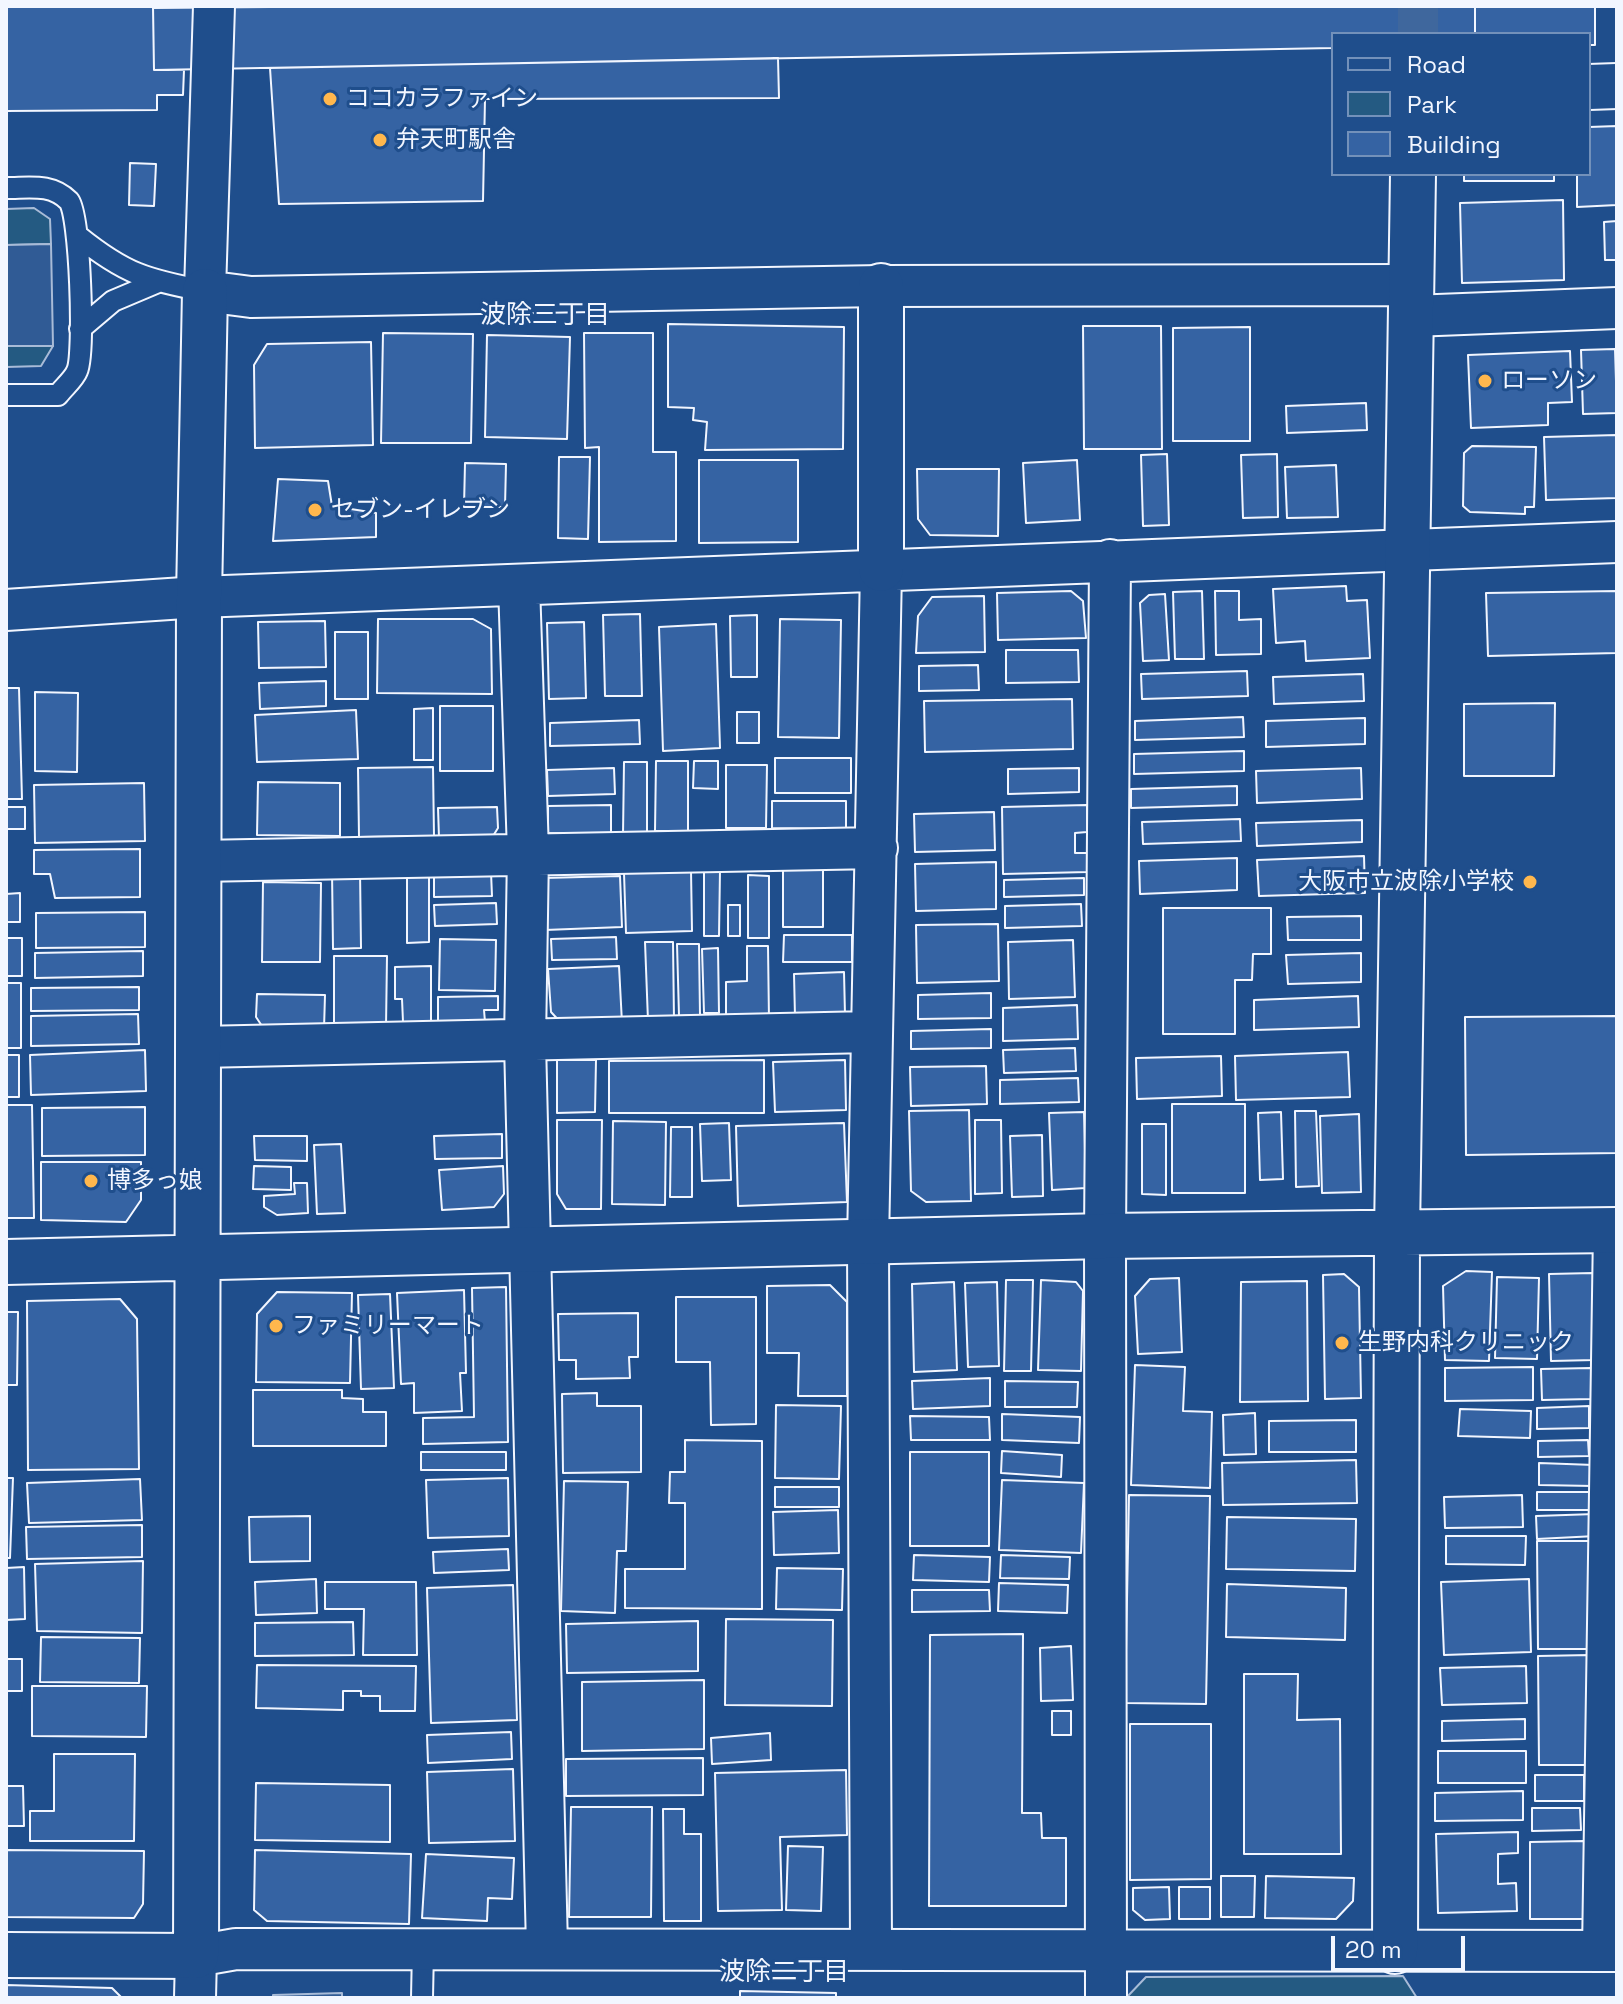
<!DOCTYPE html>
<html>
<head>
<meta charset="utf-8">
<style>
	body { margin:0 }
	#map { position:relative; width:1623px; height:2004px; overflow:hidden; background:#1f4e8c; font-family:"Space Grotesk",sans-serif }
	canvas { display:block }
	.frame { position:absolute; inset:0; border:8px solid #f2f6ff; pointer-events:none }
	.legend { position:absolute; left:1331px; top:32px; width:260px; height:144px; box-sizing:border-box; background:#1f4e8c; border:2px solid #7391ba; margin:0; padding:10px 14px; list-style:none; font-size:24px; color:#f2f6ff }
	.legend li { display:flex; align-items:center; gap:16px; height:40px }
	.legend b { width:40px; border:2px solid #7391ba }
	.scale { position:absolute; left:1331px; top:1936px; width:134px; height:36px; box-sizing:border-box; border:4px solid #f2f6ff; border-top:0; padding-left:10px; font-size:24px; line-height:28px; white-space:nowrap; color:#f2f6ff; -webkit-text-stroke:6px #1f4e8c; paint-order:stroke }
</style>
</head>
<body>
<div id="map">
<canvas width="1623" height="2004"></canvas>
<div class="frame"></div>
<ul class="legend">
<li><b style="height:10px;background:#1f4e8c"></b>Road</li>
<li><b style="height:22px;background:#245a82"></b>Park</li>
<li><b style="height:22px;background:#3563a3"></b>Building</li>
</ul>
<div class="scale">20 m</div>
</div>
<script>
const g = document.querySelector('canvas').getContext('2d');
g.lineJoin = 'round';
function fillPath(path, color) { g.fillStyle = color; g.fill(path, 'evenodd'); }
function stroke(path, color, width, dash) { g.strokeStyle = color; g.lineWidth = width; g.lineCap = dash ? 'butt' : 'round'; g.setLineDash(dash || []); g.stroke(path); }
function label(font, color, halo, rows, align = 'center') {
  g.font = font + ' "Space Grotesk","Noto Sans JP",sans-serif'; g.lineWidth = 6; g.setLineDash([]); g.textBaseline = 'middle'; g.strokeStyle = halo; g.fillStyle = color; for (const [text, x, y, turn = 0] of rows) {
    g.save(); g.translate(x, y); g.rotate((+turn || 0) * Math.PI / 180); g.textAlign = isNaN(turn) ? turn : align; if (halo) g.strokeText(text, 0, 0); g.fillText(text, 0, 0); g.restore();
  }
}
const green = new Path2D(`
	M34 208 50 219 51 244 6 245V209Z
	M6 346H53L41 366 6 367Z
	M1403 1976 1417 1998H1126L1146 1977Z`);
fillPath(green, '#245a82');
stroke(green, '#a8bbd7', 2);
const parking = new Path2D(`
	M51 244 53 346H6V245Z
	M342 1993V1998H273V1995Z`);
fillPath(parking, '#305b95');
stroke(parking, '#a8bbd7', 2);
const building = new Path2D(`
	M6 6H153L154 70H184L183 95H157V110L6 111Z
	M386 6H1475V34H1333V48L154 70 153 8Z
	M1475 6H1595V45H1589V34H1475Z
	M778 58 779 98 485 99 483 201 279 204 270 68Z
	M1617 126V205L1577 207V174H1589V127Z
	M130 163 156 164 154 206 129 205Z
	M1464 174H1554V181H1464Z
	M1563 200 1564 280 1462 283 1460 203Z
	M1617 221V260H1605L1604 222Z
	M668 324 844 327 843 449 705 450 707 422 693 420 694 408 668 407Z
	M1083 326H1161L1162 449H1084Z
	M1250 327V441H1173V328Z
	M383 333 473 334 471 443H381Z
	M584 333H653V452H676V541L599 542V447L585 448Z
	M487 335 570 337 567 439 485 437Z
	M371 342 373 445 255 448 254 365 267 344Z
	M1615 349 1617 413 1583 414 1581 350Z
	M1570 351 1572 402 1548 403V425L1471 428 1468 355Z
	M1366 403 1367 430 1287 433 1286 406Z
	M1617 435V498L1546 500 1544 437Z
	M1472 446 1536 447 1534 507H1525V514L1470 512 1463 506 1464 453Z
	M1167 454 1169 525 1143 526 1141 455Z
	M1277 454 1278 517 1243 518 1241 455Z
	M559 457H590L588 539 558 538Z
	M699 460H798V542L699 543Z
	M1077 460 1080 520 1026 523 1023 463Z
	M465 463 506 464 505 507H464Z
	M1336 465 1338 517 1287 518 1285 467Z
	M917 469H999L998 536 930 535 918 519Z
	M278 479 328 481 332 506 376 513V537L273 541Z
	M1346 586 1347 601 1367 600 1370 658 1306 661 1305 641 1276 643 1273 589Z
	M1071 591 1083 601 1086 638 998 640 997 593Z
	M1202 591 1204 659H1175L1173 592Z
	M1215 591H1239V620L1261 619V654L1216 655Z
	M1617 591V653L1488 656 1486 593Z
	M1165 594 1169 660 1143 661 1140 603 1149 595Z
	M984 596 985 652 916 653 918 616 932 597Z
	M640 614 642 696H605L603 615Z
	M757 615V677H731L730 616Z
	M378 619H473L491 629 492 694 377 693Z
	M780 619 841 620 839 738 778 737Z
	M325 621 326 667 259 668 258 622Z
	M584 622 586 698 549 699 547 623Z
	M716 624 720 748 663 751 659 627Z
	M335 632H368V699H335Z
	M1006 650H1078L1079 682 1006 683Z
	M978 665 979 690 919 691V666Z
	M1247 671 1248 696 1142 699 1141 674Z
	M1363 674 1364 701 1274 704 1273 677Z
	M326 681V706L260 709 259 683Z
	M6 688H19L22 799H6Z
	M35 692 78 693 77 772 35 771Z
	M1072 699 1073 749 925 752 924 701Z
	M1555 703 1554 776H1464V704Z
	M440 706H493V771H440Z
	M433 708V760H414V709Z
	M356 710 358 759 257 762 255 715Z
	M737 712H759V743H737Z
	M1243 717 1244 737 1135 740V721Z
	M1365 718V744L1266 747V721Z
	M639 720 640 744 550 746V723Z
	M1244 751V771L1134 774V754Z
	M775 758H851V793H775Z
	M656 761H688V831H655Z
	M694 761H718V789L693 788Z
	M624 762H647V835H623Z
	M726 765H767L766 828H726Z
	M433 767 434 836 359 837 358 768Z
	M614 768 615 794 548 796 547 770Z
	M1079 768V792L1008 794V769Z
	M1361 768 1362 799 1257 803 1256 771Z
	M258 782 340 783V836L257 835Z
	M144 783 145 841 35 843 34 785Z
	M1237 786V805L1131 808V789Z
	M772 801H846V829L772 828Z
	M611 805V834L548 833V806Z
	M1087 805V832L1075 833V853H1088V872L1003 874 1002 807Z
	M6 807H25V829H6Z
	M497 807 498 828 493 836 439 838 438 808Z
	M994 812 995 850 915 852 914 814Z
	M1240 819 1241 841 1143 844 1142 822Z
	M1362 820V842L1257 846 1256 823Z
	M140 849V897L55 898 50 874H34V850Z
	M1364 856 1365 893 1259 896 1257 860Z
	M1237 858V890L1140 894 1139 861Z
	M996 862V909L916 911 915 864Z
	M783 869H823V927H783Z
	M360 870 361 948 333 949 332 871Z
	M691 870 692 931 626 933 624 873Z
	M704 870H720L719 936H704Z
	M491 872 492 896 434 897V874Z
	M429 875V942L407 943V876Z
	M748 875 769 876V938H748Z
	M620 876 622 927 545 930 544 878Z
	M1084 878V895L1004 897V880Z
	M263 882 321 883 320 962H262Z
	M20 893V922H6V894Z
	M496 903 497 924 435 926 434 905Z
	M1081 904 1082 926 1005 928V906Z
	M728 905H740V936H728Z
	M1163 908H1271V954H1253L1252 980H1235V1034H1163Z
	M145 912V947L36 948V913Z
	M1361 916V940H1288L1287 917Z
	M998 924 999 981 917 983 916 925Z
	M784 935H852V962H783Z
	M616 937 617 959 552 960 551 939Z
	M6 938H22V976H6Z
	M440 939 496 940 495 991 439 990Z
	M1073 940 1075 997 1009 999 1008 942Z
	M645 942H673L674 1020 648 1021Z
	M677 944H699L700 1015 679 1016Z
	M747 946H768L769 1020H726V982L747 981Z
	M718 948 719 1013H704L702 949Z
	M143 951V976L35 978V953Z
	M1361 953V982L1288 984 1286 955Z
	M334 956H387L386 1027H334Z
	M431 966V1022H403L402 999H395V967Z
	M619 966 622 1023 564 1026 551 1012 548 969Z
	M844 972 845 1015 795 1017 794 974Z
	M6 983H21V1048H6Z
	M139 987V1010L31 1011V988Z
	M991 993V1018L918 1019V995Z
	M257 994 325 995 324 1029H264L256 1017Z
	M498 996V1010H484L485 1022 438 1023V997Z
	M1358 996 1359 1027 1254 1030V1000Z
	M1077 1005 1078 1039 1003 1041V1008Z
	M138 1014 139 1044 31 1046V1016Z
	M1617 1016V1153L1466 1155 1465 1017Z
	M991 1029V1048L911 1049V1031Z
	M1075 1048 1076 1071 1004 1073 1003 1050Z
	M145 1050 146 1091 31 1095 30 1055Z
	M1348 1052 1350 1097 1236 1100 1235 1056Z
	M6 1055H19V1097H6Z
	M1221 1056 1222 1096 1137 1099 1136 1058Z
	M557 1060H596L595 1112 557 1113Z
	M764 1060V1113H609V1061Z
	M845 1060 846 1110 775 1112 773 1062Z
	M986 1066 987 1104 911 1106 910 1067Z
	M1078 1078 1079 1102 1000 1104V1080Z
	M1172 1104H1245V1193H1172Z
	M6 1105H32L34 1218H6Z
	M145 1107V1155L42 1156V1108Z
	M969 1110 971 1201 926 1202 911 1191 909 1111Z
	M1295 1111H1316L1319 1186 1296 1187Z
	M1084 1112 1086 1188 1052 1190 1049 1113Z
	M1281 1112 1283 1179 1260 1180 1258 1113Z
	M1359 1114 1361 1192 1322 1193 1320 1116Z
	M557 1120H602L601 1209H566L557 1194Z
	M975 1120H1001L1002 1193 975 1194Z
	M613 1121 666 1122 665 1205 612 1204Z
	M729 1123 731 1180 702 1181 700 1124Z
	M844 1123 847 1202 738 1206 736 1126Z
	M1142 1124H1166V1195L1142 1194Z
	M671 1127H692V1197H670Z
	M502 1134V1158L435 1159 434 1136Z
	M1042 1135 1043 1196 1012 1197 1010 1136Z
	M254 1136H307V1161L255 1160Z
	M341 1144 345 1213 317 1214 314 1145Z
	M41 1162H141V1200L126 1222 41 1220Z
	M254 1166 291 1167V1190L253 1189Z
	M503 1166 504 1194 494 1207 442 1210 439 1170Z
	M294 1183H307L308 1213 277 1215 264 1207V1196L295 1194Z
	M1466 1271 1492 1272 1489 1361 1445 1360 1443 1286Z
	M1593 1273 1595 1360 1551 1361 1549 1274Z
	M1344 1274 1359 1287 1361 1398 1325 1399 1323 1275Z
	M1497 1277 1539 1278 1537 1359 1495 1358Z
	M1179 1278 1182 1352 1138 1354 1135 1296 1150 1279Z
	M1006 1280H1033L1031 1371H1004Z
	M1041 1280 1076 1282 1083 1291 1081 1371 1038 1370Z
	M1307 1281 1308 1401 1240 1402 1241 1282Z
	M954 1282 957 1370 914 1372 912 1284Z
	M997 1282 999 1366 968 1367 965 1283Z
	M830 1285 847 1302V1396H798L799 1353H767V1286Z
	M506 1287 508 1442 423 1444V1418L474 1417 472 1288Z
	M464 1290 466 1373H460L462 1411 414 1413V1383L401 1384 397 1293Z
	M277 1292 352 1293 350 1383 256 1382 257 1314Z
	M390 1294 394 1388 361 1389 358 1295Z
	M676 1297H756V1424L711 1425 710 1362H676Z
	M120 1299 137 1319 139 1469 28 1470 27 1301Z
	M6 1312H18L17 1385H6Z
	M638 1313V1357H629L630 1378 576 1379V1360H559L558 1314Z
	M1135 1365 1185 1367 1183 1411 1212 1412 1210 1488 1131 1485Z
	M1533 1367V1400L1445 1401V1368Z
	M1591 1368 1592 1399 1542 1400 1541 1369Z
	M990 1378V1406L913 1409 912 1381Z
	M1005 1381 1078 1382 1077 1407H1005Z
	M253 1390H342V1398L363 1399V1412H386V1446H253Z
	M597 1393V1406H641V1472L563 1473 562 1394Z
	M776 1405 841 1406 839 1479 775 1478Z
	M1589 1406V1428L1537 1429V1408Z
	M1460 1409 1531 1411 1530 1438 1458 1436Z
	M1255 1413 1256 1454 1224 1455 1223 1415Z
	M1002 1414 1080 1417 1079 1443 1002 1440Z
	M910 1416 989 1417 990 1440H911Z
	M1356 1420V1452H1269V1421Z
	M685 1440 762 1441V1609L625 1608V1569H685V1503H669L670 1472H685Z
	M1588 1440 1589 1456 1538 1457V1441Z
	M1002 1451 1062 1455 1061 1477 1001 1473Z
	M421 1452H506V1470H421Z
	M910 1452H989V1546H910Z
	M1356 1460 1357 1503 1223 1505 1222 1463Z
	M1539 1463 1594 1465 1593 1486 1539 1485Z
	M6 1478H13L10 1558H6Z
	M508 1478 509 1536 428 1538 426 1480Z
	M140 1479 142 1520 29 1523 27 1483Z
	M1002 1480 1084 1483 1081 1553 999 1550Z
	M564 1481 628 1482 626 1551H617L615 1613 561 1611Z
	M775 1487H839V1507H775Z
	M1537 1492H1590V1510H1537Z
	M1129 1495 1210 1496 1206 1704 1125 1703Z
	M1522 1495 1523 1527 1445 1528 1444 1497Z
	M838 1510 839 1553 774 1555 773 1512Z
	M1595 1514 1596 1536 1537 1539 1536 1516Z
	M310 1516V1561L250 1562 249 1517Z
	M1227 1517 1356 1519 1355 1571 1226 1569Z
	M142 1525V1557L27 1559 26 1527Z
	M1446 1536H1526L1525 1565 1446 1564Z
	M1537 1541H1592V1649H1538Z
	M508 1549 509 1570 434 1573 433 1552Z
	M914 1555 990 1557 989 1582 913 1580Z
	M1001 1555 1070 1557 1069 1579 1000 1578Z
	M143 1561 142 1633 37 1631 35 1564Z
	M24 1567 25 1619 6 1620V1568Z
	M777 1568 843 1569 842 1610 776 1609Z
	M316 1579 317 1613 256 1615 255 1582Z
	M1529 1579 1531 1652 1444 1655 1441 1582Z
	M325 1582H416L417 1655H363L364 1609H325Z
	M999 1583 1068 1585 1067 1613 998 1611Z
	M1227 1584 1346 1588 1345 1640 1226 1637Z
	M513 1585 517 1720 431 1723 427 1588Z
	M912 1590H989L990 1611 912 1612Z
	M726 1619 833 1620 832 1706 725 1705Z
	M698 1621V1671L567 1673 566 1624Z
	M353 1622 354 1655 255 1656V1623Z
	M1023 1634 1022 1813H1041L1042 1838H1066V1906H929L930 1635Z
	M41 1637 140 1638 139 1683 40 1682Z
	M1071 1646 1073 1700 1041 1701 1040 1648Z
	M1590 1655 1591 1765H1539L1538 1656Z
	M6 1659H22V1691H6Z
	M257 1665 416 1666 415 1711H380V1696H361V1691H343V1710L256 1708Z
	M1526 1666 1527 1703 1442 1705 1440 1668Z
	M1244 1674H1298L1297 1720 1340 1719 1341 1854H1244Z
	M704 1680V1749L582 1751V1682Z
	M32 1686H147L146 1737 32 1736Z
	M1052 1711H1071V1735H1052Z
	M1525 1719V1739L1442 1741V1721Z
	M1130 1724H1211V1879L1130 1880Z
	M511 1732 512 1759 428 1763 427 1735Z
	M770 1733 771 1760 712 1764 711 1738Z
	M1438 1751H1526V1783H1438Z
	M54 1754H135L134 1841H30V1811H54Z
	M703 1758V1795L566 1796V1759Z
	M513 1769 515 1841 429 1843 427 1772Z
	M846 1770 847 1835 780 1837 782 1910 718 1911 715 1773Z
	M1535 1775H1584V1801H1535Z
	M256 1783 390 1785V1842L255 1840Z
	M6 1786H23L24 1826H6Z
	M1523 1791V1820L1435 1821V1793Z
	M571 1807H652L651 1917H569Z
	M1532 1808H1580L1581 1830 1532 1831Z
	M663 1809H684V1834H701V1921H664Z
	M1518 1832V1853L1498 1854V1884L1516 1883 1517 1911 1438 1913 1436 1834Z
	M1584 1841 1585 1919H1530V1842Z
	M788 1846 823 1847 821 1911 786 1910Z
	M6 1850 144 1851 143 1904 134 1918 6 1917Z
	M255 1850 411 1854 409 1924 267 1921 254 1910Z
	M426 1854 514 1858 512 1899 488 1898 487 1921 422 1918Z
	M1221 1876H1255L1254 1917H1221Z
	M1266 1876 1354 1878 1353 1901 1336 1919 1265 1918Z
	M1169 1887 1170 1919 1145 1920 1133 1910V1888Z
	M1179 1887H1210V1919H1179Z
	M6 1985 112 1988 122 1998H6Z
	M740 1991 836 1993V1998H740Z`);
fillPath(building, '#3563a3');
stroke(building, '#f2f6ff', 2);
stroke(new Path2D(`
	M1418 34V6`), '#3f679d', 40, [40, 20]);
const lane = new Path2D(`
	M6 188C30 188 51 183 69 201 80 213 85 354 77 371 74 379 63 388 58 395H6
	M78 236C125 274 147 280 205 291
	M80 329 113 301 158 282
	M422 1998 423 1948`);
const street = new Path2D(`
	M214 6 205 291 251 297 881 286 1409 285
	M1412 316 1617 308
	M519 585 528 852 525 1042 547 1947
	M6 610 199 597 1617 542
	M199 861 877 848
	M200 1047 870 1032
	M871 1950 868 1243 881 569
	M1603 1951 1614 1230
	M195 1998 196 1956 236 1949 1617 1951
	M1106 1998 1105 1236 1110 560`);
const secondary = new Path2D(`
	M1589 87 1617 86
	M881 569V286
	M6 1262 1105 1236 1617 1230
	M1395 1951 1397 1233 1413 174
	M6 1955 196 1956 199 597 205 291`);
stroke(lane, '#f2f6ff', 24);
stroke(street, '#f2f6ff', 44);
stroke(secondary, '#f2f6ff', 48);
stroke(lane, '#1f4e8c', 20);
stroke(street, '#1f4e8c', 40);
stroke(secondary, '#1f4e8c', 44);
for (const [x, y, r, color] of [
	[330,99,8,"#ffb74d"],
	[380,140,8,"#ffb74d"],
	[1485,381,8,"#ffb74d"],
	[315,510,8,"#ffb74d"],
	[1530,882,8,"#ffb74d"],
	[91,1181,8,"#ffb74d"],
	[276,1326,8,"#ffb74d"],
	[1342,1343,8,"#ffb74d"]
]) { const dot = new Path2D(); dot.arc(x, y, r, 0, 2 * Math.PI); g.fillStyle = color; g.fill(dot); stroke(dot, '#1f4e8c', 3); }
label('24px', '#f2f6ff', '#1f4e8c', [
	["ココカラファイン",346,99],
	["弁天町駅舎",396,140],
	["ローソン",1501,381],
	["セブン-イレブン",331,510],
	["大阪市立波除小学校",1514,882,"right"],
	["博多っ娘",107,1181],
	["ファミリーマート",292,1326],
	["生野内科クリニック",1358,1343]
], 'left');
label('26px', '#f2f6ff', '#1f4e8c', [
	["波除三丁目",545,316],
	["波除二丁目",784,1973]
]);
</script>
</body>
</html>
